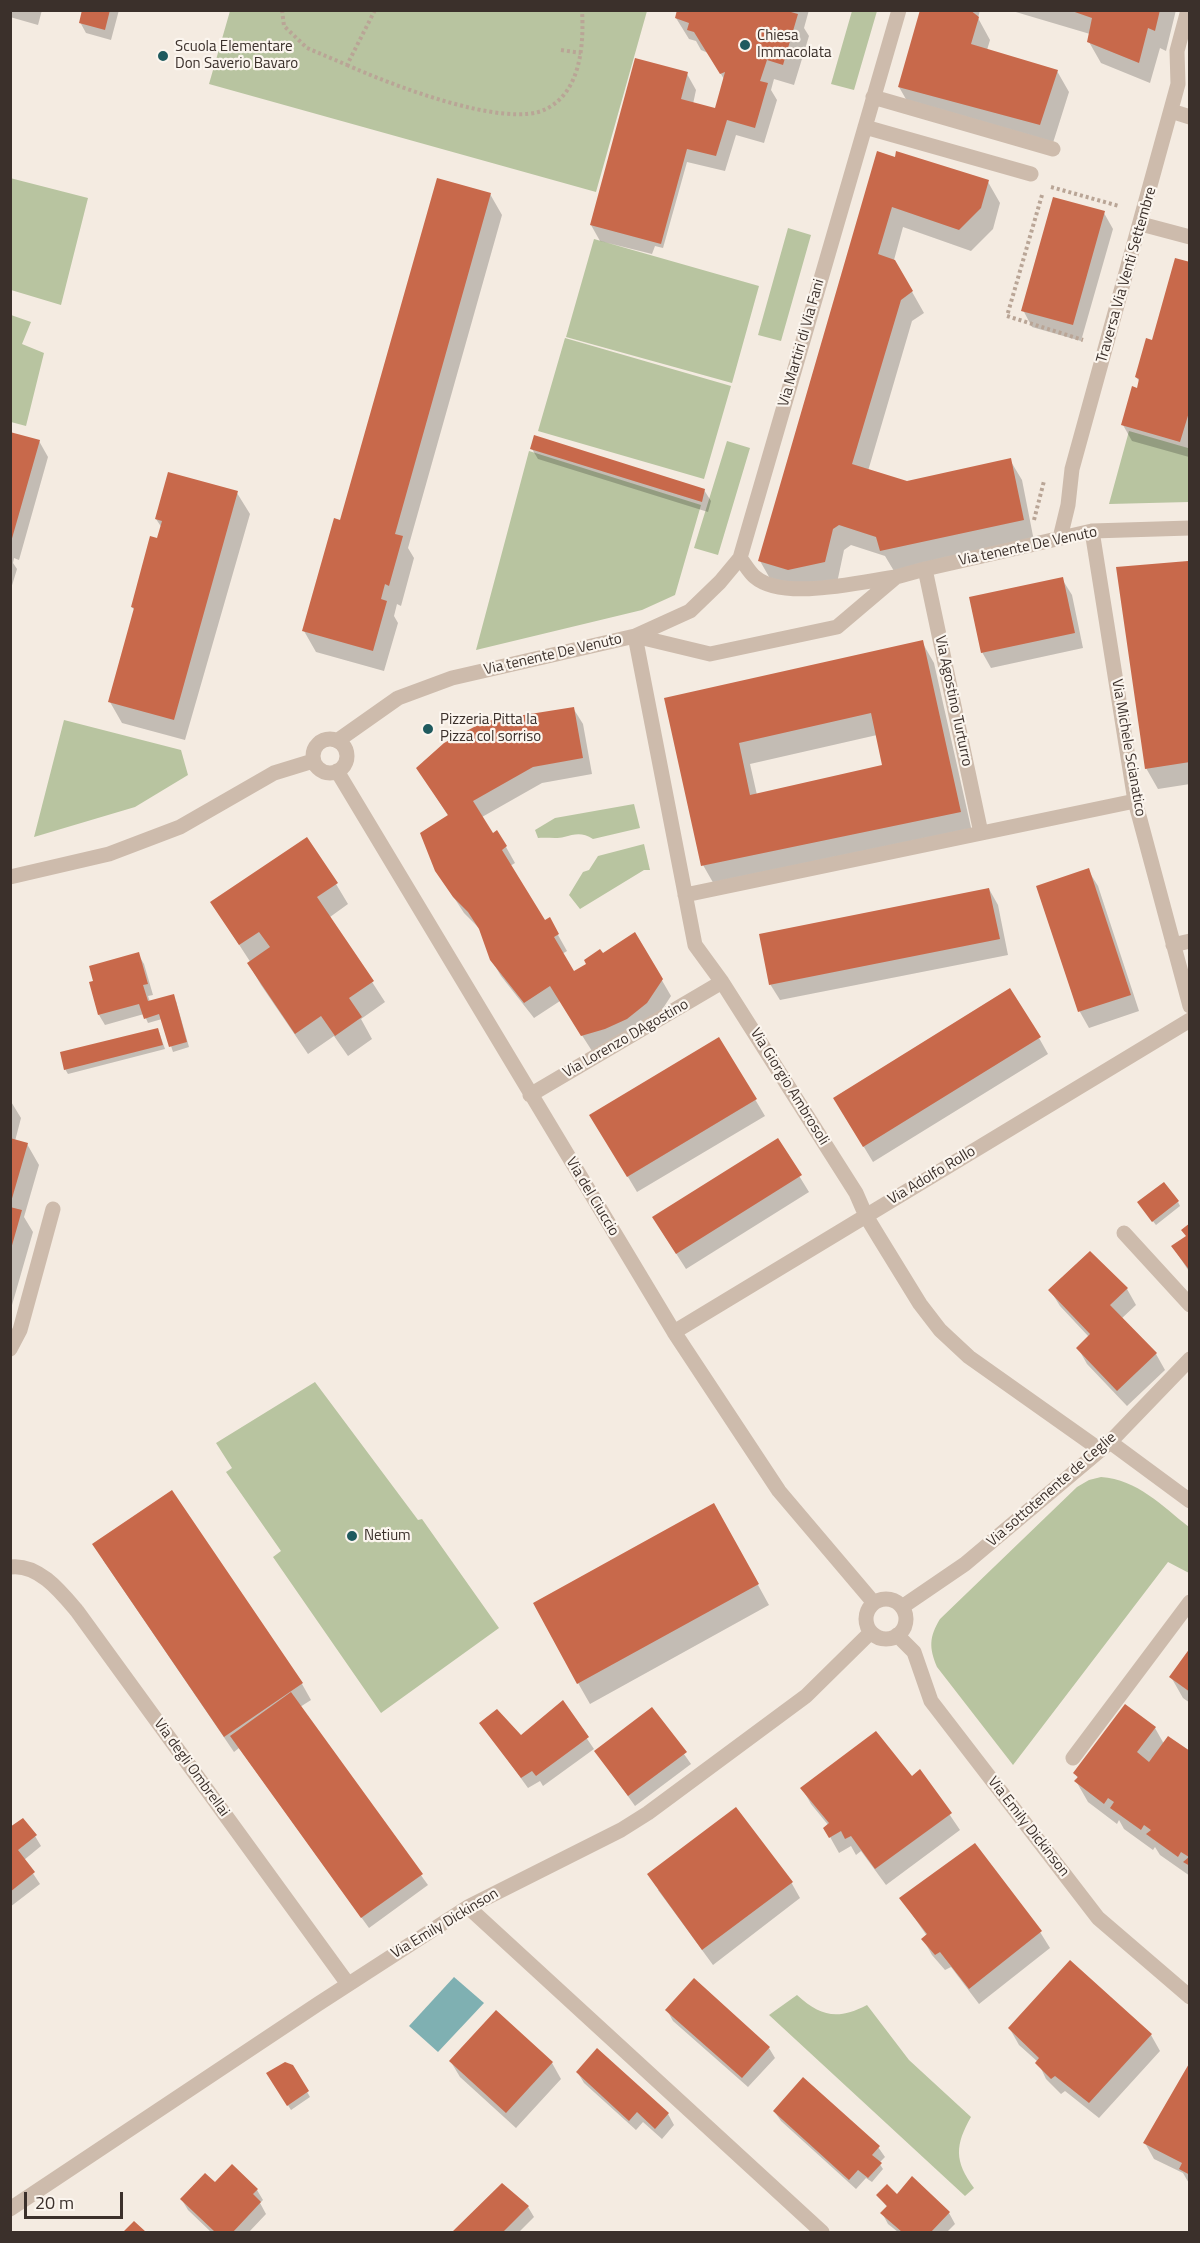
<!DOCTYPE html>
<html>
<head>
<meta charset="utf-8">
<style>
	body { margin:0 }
	#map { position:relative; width:1200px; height:2243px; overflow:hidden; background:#f4ebe1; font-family:"Titillium Web",sans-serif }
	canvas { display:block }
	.frame { position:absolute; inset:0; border:12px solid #3b302b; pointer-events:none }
	.scale { position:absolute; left:24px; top:2192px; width:99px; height:27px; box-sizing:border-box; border:3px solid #3b302b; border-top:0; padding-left:8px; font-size:18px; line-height:21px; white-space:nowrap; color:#3b302b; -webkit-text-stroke:4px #fbf5ee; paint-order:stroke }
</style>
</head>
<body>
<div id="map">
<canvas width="1200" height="2243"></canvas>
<div class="frame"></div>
<div class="scale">20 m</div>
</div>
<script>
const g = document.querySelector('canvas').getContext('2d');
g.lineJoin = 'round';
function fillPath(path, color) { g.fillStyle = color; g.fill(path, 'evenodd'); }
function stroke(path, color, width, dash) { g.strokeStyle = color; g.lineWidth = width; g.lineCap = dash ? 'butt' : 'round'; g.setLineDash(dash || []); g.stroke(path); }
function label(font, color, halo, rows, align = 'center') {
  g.font = font + ' "Titillium Web",sans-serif'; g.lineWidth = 4.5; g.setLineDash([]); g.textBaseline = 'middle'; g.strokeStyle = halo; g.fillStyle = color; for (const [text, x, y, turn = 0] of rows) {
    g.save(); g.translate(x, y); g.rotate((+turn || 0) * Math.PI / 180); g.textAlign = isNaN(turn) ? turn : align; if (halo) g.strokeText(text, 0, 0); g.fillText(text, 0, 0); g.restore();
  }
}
fillPath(new Path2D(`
	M230 11V10L647 11 596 192 209 84Z
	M852 11H877L854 90 831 84Z
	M10 178 88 198 61 305 11 290Z
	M788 228 811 235 781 341 758 335Z
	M594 239 759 286 732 383 566 337Z
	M11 315 31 322 22 344 44 353 26 426 11 422Z
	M565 338 731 386 704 479 538 431Z
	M1129 431 1188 448 1189 444V502L1109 504Z
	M727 441 750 448 718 555 694 548Z
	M529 451 701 505 675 595 642 610 476 650Z
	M64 720 181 750 188 775 135 807 34 837Z
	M634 804 640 828 593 839C582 832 575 834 564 837 557 839 546 837 538 838L535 830 555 818Z
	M644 844 650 870H644L580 909 569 895 583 872 589 870 598 856Z
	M315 1382 418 1520 422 1519 499 1628 381 1713 273 1557 281 1551 226 1472 232 1468 216 1443Z
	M1101 1477C1138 1480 1161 1505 1189 1527V1573L1168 1562 1013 1765 937 1667C929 1648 929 1637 940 1619L1077 1487 1089 1480Z
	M797 1995C821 2017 838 2020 867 2005L909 2060 971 2117C955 2145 954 2161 974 2188L965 2196 769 2015Z`), '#b8c4a0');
fillPath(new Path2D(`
	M454 1977 484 2003 438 2052 409 2026Z`), '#7fb0b2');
fillPath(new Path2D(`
	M10 10H42L38 25 10 17Z
	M83 10H119L111 40 86 33 80 22Z
	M679 10H809L804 28 809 36 794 85 774 79 771 90 777 100 764 143 736 135 725 171 687 162 663 248 655 246 652 254 600 241 591 225 687 74 696 90 693 104 716 110 724 79 708 53 701 50 696 41 689 39 676 18Z
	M922 10H980L978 18 990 40 987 50 1057 71 1069 92 1052 146 911 108 899 87Z
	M1009 10H1176L1166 51 1160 48 1150 83 1101 63 1089 42 1090 34Z
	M878 153 988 182 1000 203 993 229 971 251 903 227 894 260 924 313 912 321 868 471 907 483 1010 460 1022 480 1034 541 894 571 885 556 851 545 844 550 837 583 772 582 760 561Z
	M490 194 502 215 408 548 414 558 401 606 397 604 394 616 398 623 384 671 316 652 304 631 341 522Z
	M1104 213 1113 229 1081 341 1032 327 1023 310Z
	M1190 263V456L1189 457 1132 441 1123 425 1140 382 1136 377Z
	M10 433 39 441 48 457 19 560 14 558 13 563 17 569 10 592Z
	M532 449 704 490 711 501 708 512 538 459Z
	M237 493 250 514 185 740 122 723 110 702 135 611 132 607 162 528 156 519Z
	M1187 563 1190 566V784L1158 789 1146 768Z
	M1062 579 1072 595 1083 648 991 668 982 652Z
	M922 642 934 663 972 832 715 886 703 865 666 699ZM877 735 884 767 757 795 750 764Z
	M573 708 583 724 592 774 542 783 482 817 492 835 506 847 515 863 510 866 545 922 549 919 567 951 562 954 574 973 635 934 671 996 656 1019 592 1051 560 1001 534 1018 501 976 491 959 479 928 464 913 436 870 449 817 428 784 499 725Z
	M1088 870 1098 886 1139 1011 1089 1028 1080 1012 1038 887Z
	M336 884 348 904 330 917 385 1002 361 1019 372 1039 348 1056 334 1036 308 1054 261 985 249 964 251 963 212 903Z
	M989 889 998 905 1008 955 780 1000 770 984Z
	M138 954 144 964 153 995 148 996 150 1002 176 1001 189 1047 173 1052 162 1019 148 1023 144 1014 105 1025 99 1015 90 983Z
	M158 1029 165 1049 68 1074 65 1069Z
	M1039 1038 1048 1054 873 1162 844 1114Z
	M719 1039 765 1116 637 1192 601 1132Z
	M10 1100 21 1118 15 1141 27 1144 39 1165 24 1217 33 1232 10 1312Z
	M777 1140 809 1192 686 1269 663 1233Z
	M1178 1202 1180 1206 1156 1225 1142 1208Z
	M1190 1225V1273L1173 1247 1187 1237Z
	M1127 1289 1136 1305 1121 1319 1156 1354 1165 1370 1127 1406 1087 1364 1078 1348 1089 1337 1060 1306 1050 1290Z
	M171 1492 302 1684 311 1700 300 1707 428 1885 369 1928 239 1748 234 1752 103 1560Z
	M725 1525 769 1605 590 1704 578 1683Z
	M1190 1650V1703L1183 1698 1171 1677Z
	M562 1702 594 1749 543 1786 540 1781 528 1788 481 1723 521 1737Z
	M652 1709 691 1764 635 1806 596 1751Z
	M1155 1728 1164 1744 1190 1753V1876L1160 1855 1155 1847 1153 1850 1124 1829 1119 1820 1117 1824 1088 1802 1076 1781 1078 1779 1075 1773Z
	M920 1771 960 1830 886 1885 861 1851 856 1855 851 1846 839 1853 825 1828 829 1826 811 1804 802 1788 912 1778Z
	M10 1829 35 1836 41 1846 24 1860 40 1884 10 1907Z
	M791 1882 800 1898 713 1965 658 1890Z
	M901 1898 1040 1932 1050 1948 979 2004 951 1967 945 1970 932 1955 923 1939 927 1936Z
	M667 2010 769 2048 775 2058 748 2087 673 2021Z
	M1010 2029 1151 2035 1160 2051 1099 2118 1065 2091 1061 2094 1046 2079 1038 2062 1019 2045Z
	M598 2050 668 2114 674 2125 662 2139 643 2122 636 2130 584 2083 578 2073Z
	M451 2062 552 2063 561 2079 516 2128 460 2077Z
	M1190 2065V2185L1183 2173 1154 2159 1145 2143Z
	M292 2066 310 2097 291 2110 268 2074Z
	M774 2111 878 2147 885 2157 879 2163 883 2169 872 2182 866 2178 856 2189 781 2121Z
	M215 2184 257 2190 263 2200 260 2203 266 2214 249 2232H211L188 2210 182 2200Z
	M502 2185 528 2207 534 2217 519 2232H454Z
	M878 2195 897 2196 949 2213 955 2224 947 2232H898L888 2224 882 2213 887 2207Z`), '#0003');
fillPath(new Path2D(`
	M82 10H110L105 30 79 23Z
	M677 10H791V12L798 14 783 65 767 60 760 81 768 83 755 128 727 120 716 156 687 149 661 244 590 225 635 58 688 72 681 99 715 108 725 72 720 74 694 32 687 30 689 23 675 18Z
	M920 10H970L979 17 971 44 1058 70 1040 125 898 87Z
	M1069 10H1160L1155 31 1148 28 1139 63 1087 42 1092 18Z
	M877 151 895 157 896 151 989 180 981 208 959 230 892 207 878 254 895 260 913 291 901 300 852 464 907 481 1011 458 1024 520 880 551 876 537 839 525 833 529 825 562 788 570 758 561Z
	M437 178 491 193 395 534 403 536 389 586 385 584 381 599 387 601 373 651 302 631 334 518 340 520Z
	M1053 197 1105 211 1073 325 1021 311Z
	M1175 258 1190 262V409L1180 442 1121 425 1132 386 1137 388 1139 379 1135 377 1146 338 1152 340Z
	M10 432 40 440 11 542H10Z
	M534 435 705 489 702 502 530 449Z
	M168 472 238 491 174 720 108 702 134 608 131 607 150 536 157 538 162 521 155 519Z
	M1188 561 1190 762 1145 769 1116 567Z
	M1063 577 1075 633 981 653 969 597Z
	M923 640 961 812 701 866 664 698ZM871 713 882 765 750 795 739 743Z
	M574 707 583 758 533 767 473 801 493 833 497 830 507 846 502 850 545 920 550 917 559 934 554 937 574 971 586 964 584 960 600 949 603 953 635 932 663 979 647 1003 627 1019 605 1029 581 1036 550 986 524 1003 490 960 479 929 468 912 453 897 435 871 420 833 448 815 416 768 444 743 474 727 497 718 499 722 505 718Z
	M307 837 338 883 317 897 374 981 349 998 362 1017 335 1036 321 1016 295 1034 247 963 270 947 259 932 239 945 210 902Z
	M1089 868 1131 995 1078 1012 1036 886Z
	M989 888 1000 939 769 985 759 934Z
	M139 952 148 984 143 985 148 1001 174 994 187 1042 169 1047 159 1014 144 1019 139 1004 98 1015 89 982 93 981 89 966Z
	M1010 988 1041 1037 863 1147 833 1098Z
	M158 1028 163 1045 64 1070 60 1052Z
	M719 1037 757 1099 627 1177 589 1115Z
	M10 1138 28 1143 11 1202H10Z
	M778 1138 802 1175 676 1254 652 1217Z
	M1164 1182 1179 1201 1152 1222 1137 1202Z
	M10 1207 22 1210 11 1249H10Z
	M1190 1223V1271L1171 1246 1186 1236 1181 1230Z
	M1090 1251 1128 1288 1110 1305 1157 1353 1117 1391 1076 1348 1090 1334 1048 1290Z
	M172 1490 303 1683 224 1737 92 1544Z
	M714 1503 759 1584 577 1684 533 1603Z
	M1190 1648V1692L1169 1677Z
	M291 1692 423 1874 361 1918 230 1736Z
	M563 1700 589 1737 536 1776 532 1771 521 1778 479 1723 497 1709 521 1735Z
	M1125 1704 1156 1727 1137 1752 1149 1762 1168 1736 1190 1751V1866L1183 1862 1189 1857 1181 1852 1178 1857 1146 1834 1151 1830 1144 1825 1141 1830 1110 1808 1114 1802 1108 1798 1104 1804 1074 1781 1078 1777 1073 1773Z
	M652 1707 687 1752 628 1796 594 1751Z
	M876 1731 912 1776 920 1769 952 1813 875 1869 851 1836 845 1839 841 1831 829 1838 823 1828 829 1823 800 1788Z
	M736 1807 793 1882 702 1950 647 1874Z
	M23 1818 37 1835 18 1850 35 1872 10 1892V1827Z
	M975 1843 1042 1931 969 1989 940 1952 935 1955 921 1939 927 1934 899 1898Z
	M1070 1960 1152 2034 1089 2103 1055 2076 1051 2079 1035 2063 1039 2058 1008 2028Z
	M694 1978 770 2047 742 2078 665 2010Z
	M496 2010 553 2062 506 2113 449 2061Z
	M597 2048 669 2113 655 2129 637 2112 629 2121 576 2072Z
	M285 2062 293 2065 309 2091 287 2106 266 2073Z
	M1190 2062V2175L1179 2169 1182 2163 1143 2143Z
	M803 2077 880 2146 872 2155 882 2163 868 2178 858 2170 849 2180 773 2111Z
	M232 2164 258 2189 253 2194 261 2202 233 2232H215L180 2199 205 2173 215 2182Z
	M912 2176 950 2212 931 2232H902L880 2213 887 2206 876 2195 887 2184 897 2194Z
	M502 2183 529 2206 503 2232H452Z
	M134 2221 146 2232H123Z`), '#c8694b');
stroke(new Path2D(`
	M282 10 284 26 307 48 347 65 375 10
	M561 50 581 53
	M347 65C387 83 506 130 546 109 581 92 584 44 582 10
	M1051 187 1119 206
	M1042 195 1007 316 1083 340
	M1034 520 1044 481`), '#b9a596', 4, [3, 3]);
stroke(new Path2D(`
	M873 97 1053 149
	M1171 111 1190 117
	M865 127 1031 174
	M1141 224 1190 237
	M1092 531 1135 801 1190 1006
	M1060 538 1068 505 1072 469 1178 84 1177 51 1188 10
	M740 558C745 564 749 572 755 577 783 601 860 582 896 577
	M925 569 981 833
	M635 636 695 945 722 982 856 1193 866 1216 880 1239 920 1304 940 1330 969 1357 1099 1449
	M635 636 690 611 720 582 740 558 899 10
	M313 756a17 17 0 1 1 34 0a17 17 0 1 1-34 0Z
	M337 741 398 698 452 678 635 636 710 654 837 627 896 577 925 569 1092 531 1190 528
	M337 771 674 1332 779 1491 874 1603
	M10 877 109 854 180 827 274 773 313 761
	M685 895 1135 801
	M1173 945 1190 941
	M530 1095 722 982
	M1124 1233 1190 1305
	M674 1332 1190 1020
	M10 1349 20 1330 53 1209
	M1110 1442 1190 1501
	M10 1567C38 1563 61 1592 77 1611L348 1984
	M866 1619a20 20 0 1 1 40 0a20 20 0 1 1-40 0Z
	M902 1607 965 1564 1110 1442 1190 1359
	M897 1635 914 1652 931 1701 1098 1918 1190 1997
	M1073 1758 1190 1602
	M468 1907 822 2232
	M10 2209 318 2004 468 1907 621 1830 648 1813 806 1696 871 1632`), '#cdbbac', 15);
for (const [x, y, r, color] of [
	[745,45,6,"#1f5a5e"],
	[163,56,6,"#1f5a5e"],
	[428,729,6,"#1f5a5e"],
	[352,1536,6,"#1f5a5e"]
]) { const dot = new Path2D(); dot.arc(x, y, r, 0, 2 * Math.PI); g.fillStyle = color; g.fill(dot); stroke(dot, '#fbf5ee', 2); }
label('15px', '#3b302b', '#fbf5ee', [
	["Chiesa",757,36],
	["Immacolata",757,53],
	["Scuola Elementare",175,47],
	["Don Saverio Bavaro",175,64],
	["Pizzeria Pitta la",440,720],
	["Pizza col sorriso",440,737],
	["Netium",364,1536]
], 'left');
label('15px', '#3b302b', '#fbf5ee', [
	["Traversa Via Venti Settembre",1127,275,-74],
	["Via Martiri di Via Fani",802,343,-74],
	["Via tenente De Venuto",1028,547,-12],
	["Via tenente De Venuto",553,655,-13],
	["Via Agostino Turturro",953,701,78],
	["Via Michele Scianatico",1128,748,80],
	["Via Lorenzo DAgostino",626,1039,-30],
	["Via Giorgio Ambrosoli",789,1087,58],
	["Via Adolfo Rollo",932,1176,-31],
	["Via del Ciuccio",592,1197,59],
	["Via sottotenente de Ceglie",1052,1490,-41],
	["Via degli Ombrellai",191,1768,54],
	["Via Emily Dickinson",1028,1827,52],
	["Via Emily Dickinson",445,1924,-31]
]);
</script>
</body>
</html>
